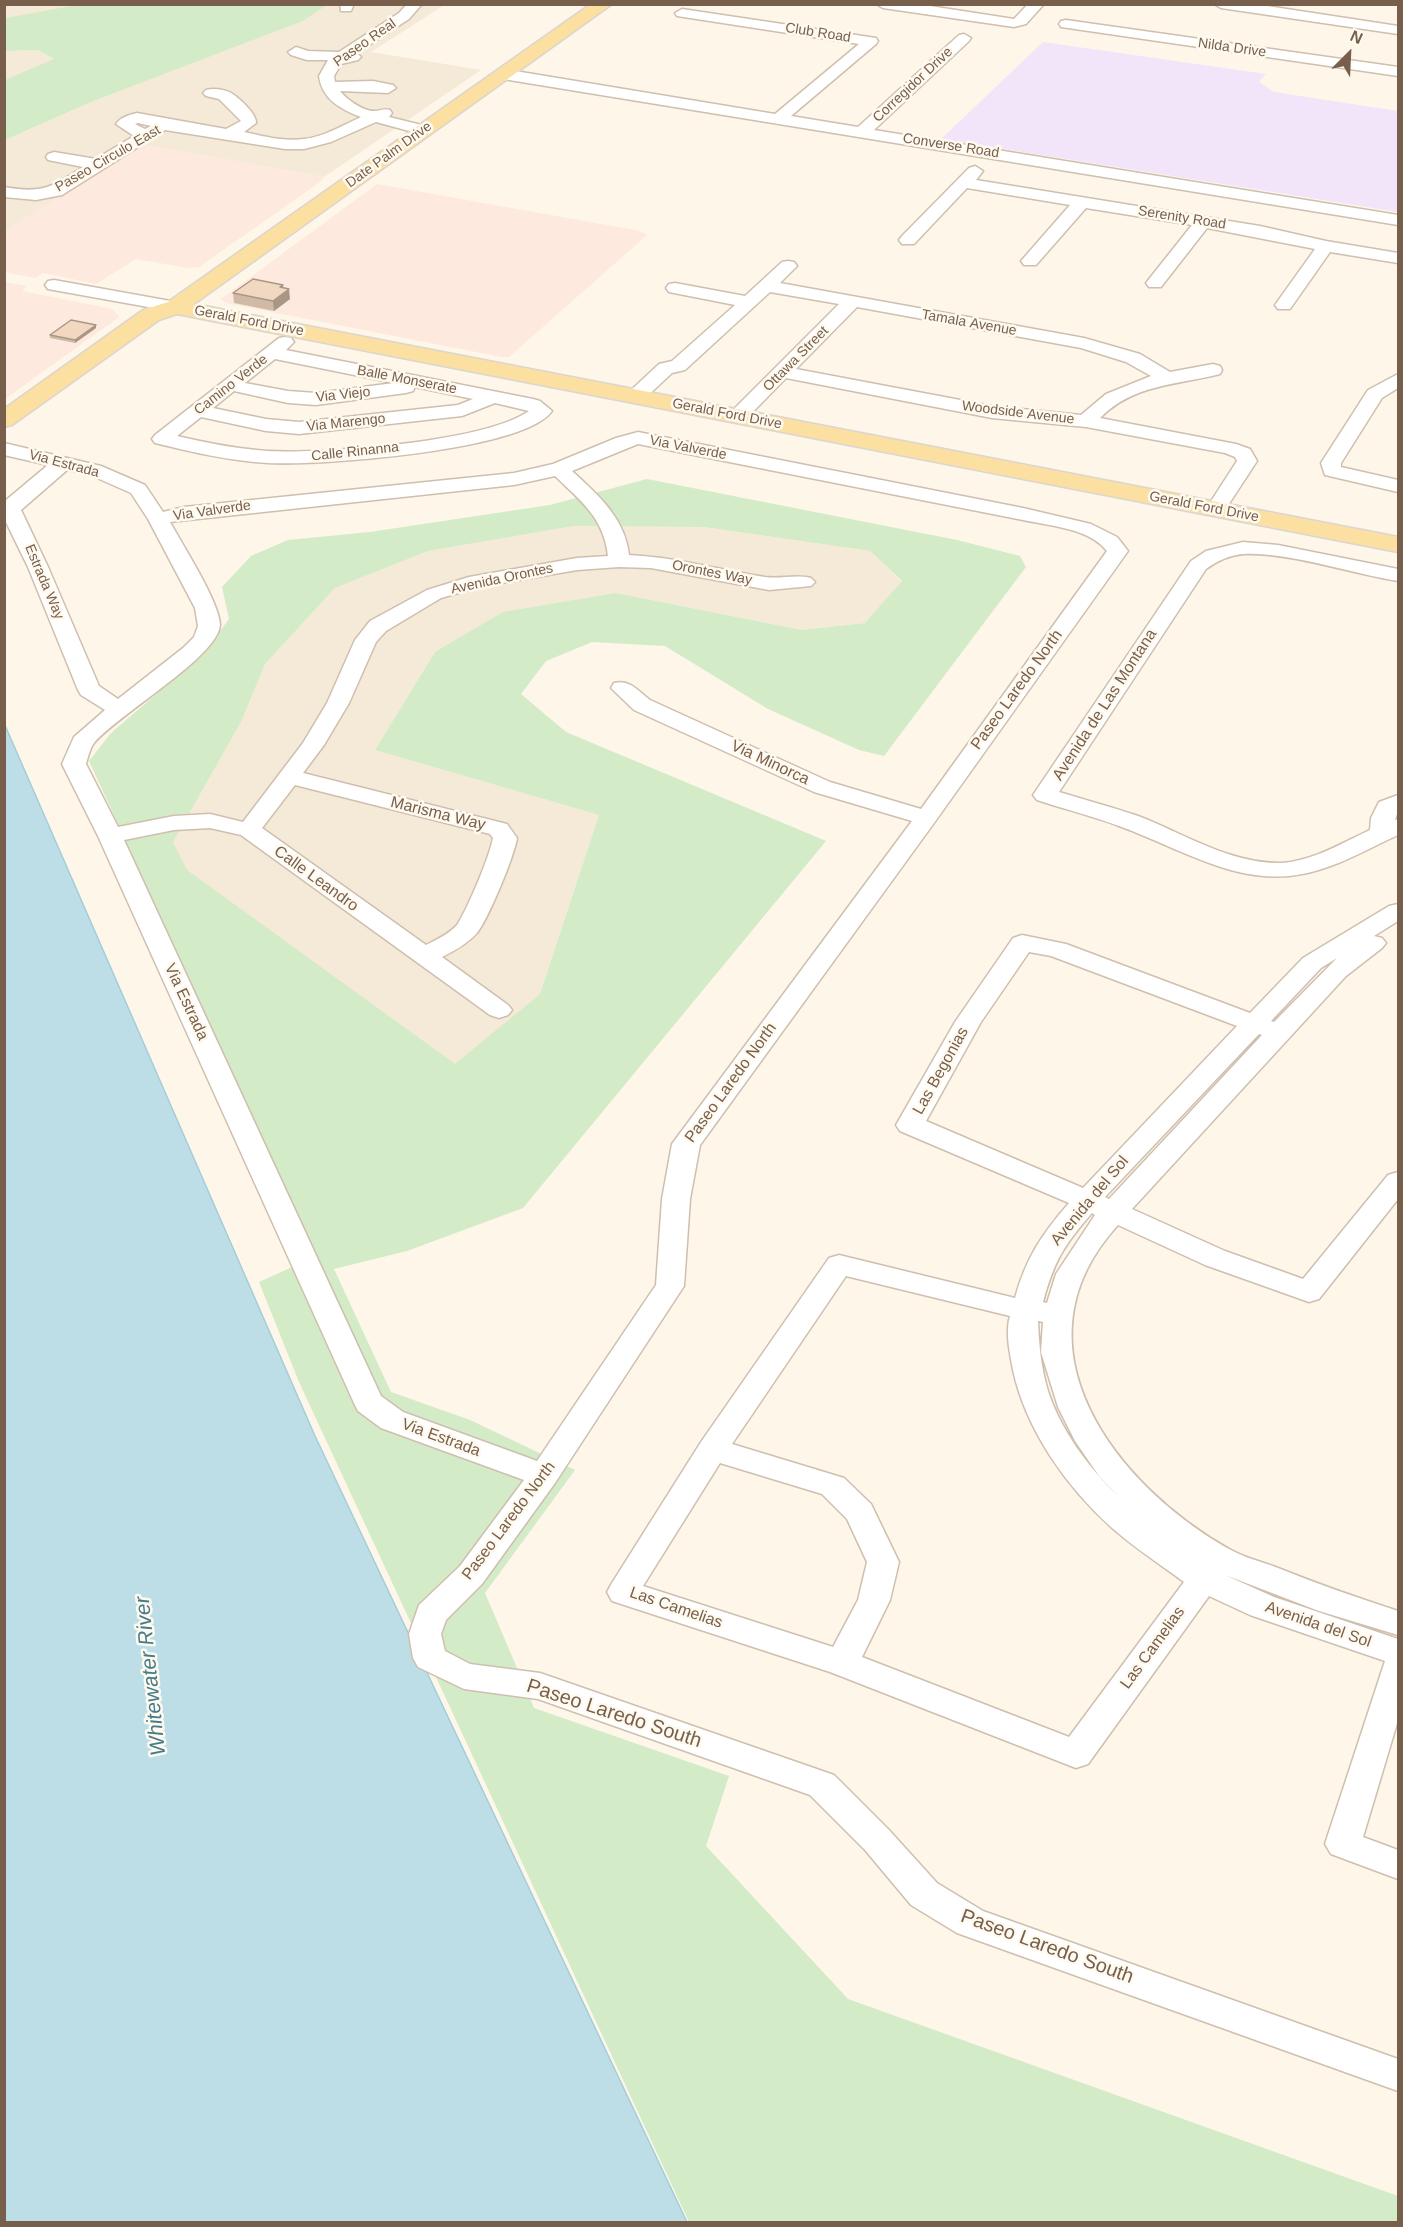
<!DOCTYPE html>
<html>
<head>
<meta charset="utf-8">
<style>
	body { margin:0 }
	#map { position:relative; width:1403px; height:2227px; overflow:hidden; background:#fdf6e9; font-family:Helvetica,sans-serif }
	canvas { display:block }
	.frame { position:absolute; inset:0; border:6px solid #785f4c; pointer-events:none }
	.north { position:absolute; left:1319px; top:24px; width:60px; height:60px; -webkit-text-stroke:4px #fffaf0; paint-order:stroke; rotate:24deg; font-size:16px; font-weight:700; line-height:24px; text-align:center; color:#785f4c }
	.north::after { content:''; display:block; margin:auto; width:21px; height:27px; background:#785f4c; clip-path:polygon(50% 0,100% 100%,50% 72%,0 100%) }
</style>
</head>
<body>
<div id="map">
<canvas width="1403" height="2227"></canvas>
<div class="frame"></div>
<div class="north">N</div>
</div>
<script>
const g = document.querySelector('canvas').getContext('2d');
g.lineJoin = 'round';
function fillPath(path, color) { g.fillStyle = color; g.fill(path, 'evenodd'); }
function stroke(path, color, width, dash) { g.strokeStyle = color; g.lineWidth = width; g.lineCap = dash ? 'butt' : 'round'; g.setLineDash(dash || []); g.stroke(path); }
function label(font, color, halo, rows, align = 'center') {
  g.font = font + ' Helvetica,sans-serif'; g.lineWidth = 5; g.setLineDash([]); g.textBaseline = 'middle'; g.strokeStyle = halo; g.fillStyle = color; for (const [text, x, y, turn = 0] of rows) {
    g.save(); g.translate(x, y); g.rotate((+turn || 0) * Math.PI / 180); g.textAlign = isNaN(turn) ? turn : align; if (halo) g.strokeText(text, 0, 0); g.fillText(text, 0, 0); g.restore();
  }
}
fillPath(new Path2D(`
	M5 5H83L5 18Z
	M325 5H444L371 52 481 70 324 177 150 146 137 148 5 231V140L91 102 303 21Z
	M38 50 55 60 5 80 4 51Z
	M574 526 704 527 870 551 902 582 865 623 802 630 616 593 435 652 375 750 599 815 540 994 455 1065 186 870 173 842 241 722 265 664 335 588 428 551Z`), '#f5e9d7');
fillPath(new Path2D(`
	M150 146 324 177 320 182 199 267 189 268 136 259 96 284 43 273 35 278 5 272V231L137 148Z
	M377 184 640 231 647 235 509 357H502L226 303 221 299Z
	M4 282 27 286 22 291 112 309 119 317 5 399Z`), '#fde9dd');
fillPath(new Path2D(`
	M1043 42 1266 74 1259 82 1274 92 1398 111V212L941 139Z`), '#f3e5f9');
fillPath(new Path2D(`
	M83 4H325V6L303 21 91 102 5 140V80L54 59 38 50 5 51V18Z
	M647 479 957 540 1020 556 1026 567 884 756 859 750 768 709 665 646 592 642 546 661 521 694 566 732 826 841 523 1208 407 1251 334 1269 391 1392 470 1420 575 1470 485 1593 534 1708 729 1776 706 1846 848 1999 1398 2196V2222H689L299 1382 259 1282 317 1256 89 761 111 733 203 654 229 619 222 587 251 556 288 540 370 532 550 505ZM574 526 704 527 870 551 902 581 865 623 802 630 616 593 503 612 435 652 375 750 599 815 540 994 455 1064 187 870 173 842 241 722 265 664 335 588 428 551Z`), '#d3ebc7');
const water = new Path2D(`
	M4 723 315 1436 687 2222H5Z`);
fillPath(water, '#bddee7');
stroke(water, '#a3cdd9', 1.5);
const minor = new Path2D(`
	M340 4H354L351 11H341Z
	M407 4H422L409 19 357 53 361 57 358 60 341 64 334 76 335 82 373 81 393 85 396 88 388 93 340 91C346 99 364 112 375 111 381 111 383 108 390 110L392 113 389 117 430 127 432 130 430 133 424 135 376 122 331 142 304 149H285L165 130 62 195 36 200 4 197V187C43 194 52 187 83 167L48 160 46 157 48 154 54 152 96 159 134 136 116 124C121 117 129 115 137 113L226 129 241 121 219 99 206 96 203 93 206 90C213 88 224 89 231 93 239 98 257 114 256 123L244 132C263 136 284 142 304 139 324 137 343 125 361 117 340 109 322 99 319 76L328 60H307L291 55 288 52 296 47 308 51 339 52 399 13ZM138 123 151 126 145 129 135 124Z
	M876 4H917L1014 19 1028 4H1044L1026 24 1014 27 883 8Z
	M1214 4H1254L1398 26V34L1221 8Z
	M682 9 876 38 878 41 876 44 791 116 858 127 959 35 964 34 971 38 969 41 874 130 1398 215V225L503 79 495 74 503 69 775 114 859 44 677 16 675 13Z
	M1066 20 1398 67V76L1061 27 1059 24 1061 21Z
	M975 166 983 171 976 180 1260 226 1326 241 1398 253V263L1330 252 1290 309H1278L1275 305 1315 249 1207 228 1161 287H1149L1146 283 1192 225 1086 208 1036 265H1024L1021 261 1070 205 967 188 914 244H902L899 240 902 236 969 168Z
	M788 261 794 262 797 266 780 283 1084 338 1140 354 1170 372 1213 364 1220 366 1222 370 1220 374C1177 385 1133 384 1100 418L1236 444 1250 449 1257 461 1223 513H1209L1206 509 1237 461 1235 457 1225 453 1086 427 992 418 786 378 745 420H731L728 416 731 412 839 304 770 292 685 370 672 373 643 400H629L627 396 629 392 659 364 672 361 735 305 669 292 666 288 669 284 675 283 745 296 782 262ZM857 307 1081 348 1126 362 1151 376 1106 394 1081 415 992 406 796 369Z
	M54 280 176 302 182 303 185 307 182 311 176 312 48 289 45 285 48 281Z
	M285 337 291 338 294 342 286 350 533 399 540 401 552 411C524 451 318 466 268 463 230 461 192 452 155 443L152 439 155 435 279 338ZM275 359 394 383 316 393 288 391 245 383ZM415 387 473 399 458 405 299 422 266 419 213 408 234 391 288 403 316 405 406 393 413 391ZM495 403 529 411C485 442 325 454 268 451 238 449 207 443 177 436L201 417 266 431 299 434 462 416Z
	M1398 374V388L1382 398 1341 463V467L1398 480V492L1325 475 1321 463 1368 390Z
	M638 432 1023 508 1091 524 1117 537 1128 551 934 823 700 1145 690 1199 684 1286 555 1483 482 1584 446 1620 441 1634 445 1651 470 1664 540 1673 834 1775 889 1830 937 1883 983 1911 1398 2059V2091L957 1933 911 1905 865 1850 810 1795 538 1699 464 1689 418 1667 413 1658 409 1634 419 1605 460 1566 524 1480 381 1428 358 1411 354 1403 98 836 62 764 74 737 105 710 81 695 78 690 28 567 4 518 5 501 48 465 4 455V443L101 466 145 485 163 512 184 507 514 473 553 464 616 438ZM638 444 1023 520C1050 526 1089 528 1107 551L921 809 830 782 650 700C638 691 630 679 614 683L611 688 634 710 814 792 912 821 672 1144 662 1199 656 1285 537 1461 403 1412 381 1396 124 840 174 830 210 828 241 835 490 1015 499 1018 508 1015 512 1010 508 1005 442 957C454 951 467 944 477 933 488 919 514 857 517 838L507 824 303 773 324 745 349 703 376 642 386 631 441 598 479 587 577 570 619 567 651 568 769 590 811 586 815 582 811 578C796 574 781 579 765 577 720 570 675 557 629 555 625 518 598 495 572 471ZM67 470 88 474 131 493 148 519 195 608 198 626 194 637 183 648 118 699 99 686 48 567 21 510ZM555 476C581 501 604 518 608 556L577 558 469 577 427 590 370 621 355 640 327 703 303 743 243 822 210 814 174 816 118 827 86 764C88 757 90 748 94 743 117 715 218 657 220 625 220 603 182 544 170 522L514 485ZM295 785 490 834 493 838C489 858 468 908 457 925 449 934 436 940 426 945L262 828Z
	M1243 542 1278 545 1398 569V581C1352 574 1289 552 1244 554 1229 555 1217 561 1206 569L1059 792C1085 800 1112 807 1138 816 1183 833 1230 864 1281 863 1313 861 1342 843 1370 830L1371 818 1379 802 1398 795V811L1395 820 1398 819V835C1367 849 1336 868 1302 874 1237 887 1178 847 1119 826 1092 816 1064 809 1037 800L1033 795 1191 561 1206 551Z
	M1398 904V921L1374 936 1382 938 1386 943 1382 948 1346 976 1132 1209 1225 1251 1303 1279 1388 1175 1398 1172V1199L1319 1299 1309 1302 1205 1265 1118 1225C1007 1346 1116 1486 1231 1550 1245 1558 1263 1562 1278 1568 1318 1584 1358 1598 1398 1611V1635L1319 1611 1225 1575 1274 1597 1398 1639V1720L1363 1837 1398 1850V1879L1331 1854 1325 1844 1385 1661 1250 1615 1209 1596 1088 1764 1076 1768 830 1672 612 1601 607 1592 612 1583 701 1442 829 1258 839 1255 1015 1298C1026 1258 1042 1234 1069 1203L900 1131 896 1125 955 1022 1013 938 1022 935 1066 944 1250 1013 1303 958 1389 906ZM1029 952 1051 956 1237 1026 1083 1188 926 1121 981 1022ZM1337 958 1274 1022 1271 1021 1321 968ZM1259 1034 1262 1035 1109 1199 1105 1197ZM1092 1213 1095 1215 1056 1274 1047 1303 1043 1302C1054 1261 1064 1245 1092 1213ZM846 1276 1010 1316C1005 1332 1010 1354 1013 1370 1026 1430 1066 1486 1111 1527 1133 1547 1160 1564 1184 1582L1069 1737 862 1657 890 1600 899 1562 871 1504 844 1478 732 1444ZM1038 1321 1043 1322 1041 1352 1058 1407 1075 1441 1099 1476 1117 1495C1089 1468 1060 1429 1048 1391 1041 1368 1039 1345 1038 1321ZM720 1463 822 1494 847 1519 867 1562 858 1600 833 1647 643 1586Z`);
const major = new Path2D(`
	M591 4H612L194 304 1398 537V552L177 314 159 320 12 425 4 427V409L143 310 168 302Z`);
stroke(minor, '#cfbfae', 3);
stroke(major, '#dcd5d0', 3);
fillPath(minor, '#fff');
fillPath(major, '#fbe0a2');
fillPath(new Path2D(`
	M283 288 290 299 274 311 234 303 233 293Z
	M96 328 75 343 50 338V335Z`), '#d0baa5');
fillPath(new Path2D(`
	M283 285 284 293 289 289 290 299 274 311 273 301 280 287Z
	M96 325V328L75 343V340Z`), '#a99786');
const building = new Path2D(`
	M253 279 283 285 280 287 289 289 273 301 233 293Z
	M71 320 96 325 75 340 50 335Z`);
fillPath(building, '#f2d8c0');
stroke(building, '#a99786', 1.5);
label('14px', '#785f4c', '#fffaf0', [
	["Club Road",818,33,9],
	["Paseo Real",365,43,-35],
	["Nilda Drive",1232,48,8],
	["Corregidor Drive",913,85,-43],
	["Converse Road",951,146,9],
	["Date Palm Drive",389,155,-36],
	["Paseo Circulo East",108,159,-30],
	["Serenity Road",1182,218,9],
	["Gerald Ford Drive",249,321,11],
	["Tamala Avenue",969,323,10],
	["Ottawa Street",796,359,-45],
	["Balle Monserate",407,380,11],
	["Camino Verde",231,385,-38],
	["Via Viejo",343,395,-6],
	["Woodside Avenue",1018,413,7],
	["Gerald Ford Drive",727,414,11],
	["Via Marengo",346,423,-6],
	["Via Valverde",688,448,11],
	["Calle Rinanna",355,452,-6],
	["Via Estrada",64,464,15],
	["Gerald Ford Drive",1204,507,11],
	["Via Valverde",212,511,-8],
	["Orontes Way",712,573,11],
	["Avenida Orontes",502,579,-12],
	["Estrada Way",44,582,67]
]);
label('16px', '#785f4c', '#fffaf0', [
	["Paseo Laredo North",1017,690,-54],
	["Avenida de Las Montana",1105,705,-57],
	["Via Minorca",770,763,25],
	["Marisma Way",438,814,14],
	["Calle Leandro",316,879,36],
	["Via Estrada",186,1002,65],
	["Las Begonias",941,1071,-61],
	["Paseo Laredo North",731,1083,-54],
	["Avenida del Sol",1090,1201,-50],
	["Via Estrada",441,1438,20],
	["Paseo Laredo North",509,1521,-53],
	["Las Camelias",676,1608,19],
	["Avenida del Sol",1318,1625,19],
	["Las Camelias",1153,1648,-54]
]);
label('20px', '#785f4c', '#fffaf0', [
	["Paseo Laredo South",614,1714,18],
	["Paseo Laredo South",1047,1947,20]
]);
label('italic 21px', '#457b8b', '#fffaf0', [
	["Whitewater River",151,1676,-96]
]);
</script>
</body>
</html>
